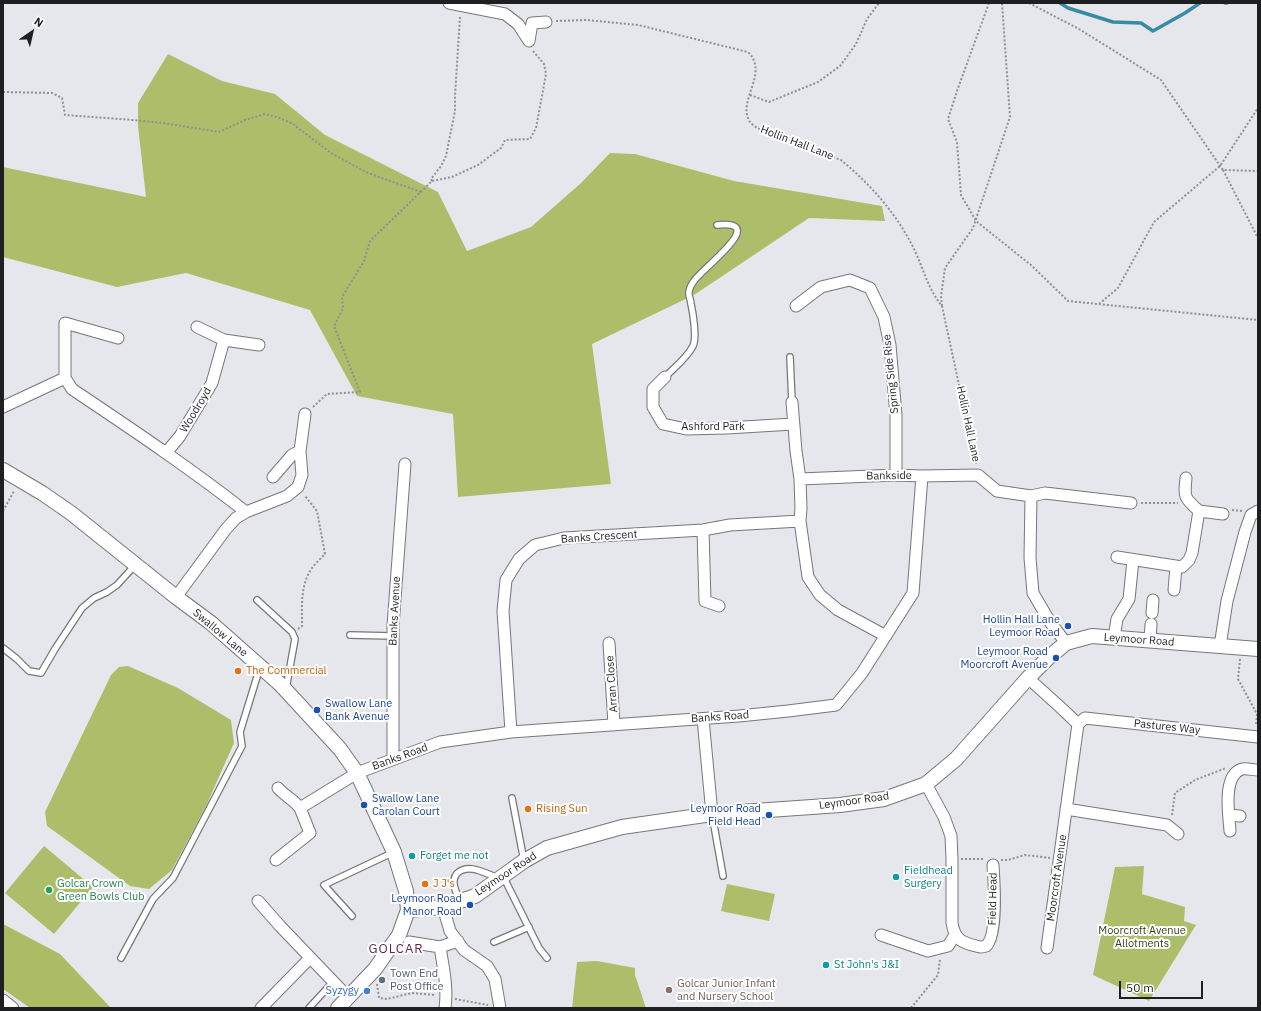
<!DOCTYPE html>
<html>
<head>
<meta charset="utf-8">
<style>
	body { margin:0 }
	#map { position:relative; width:1261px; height:1011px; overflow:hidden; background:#e6e7ec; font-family:"IBM Plex Sans",sans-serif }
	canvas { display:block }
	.frame { position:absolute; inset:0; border:4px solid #1e1f20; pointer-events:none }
	.north { position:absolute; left:12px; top:12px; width:40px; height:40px; -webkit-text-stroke:3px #fff; paint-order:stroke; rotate:34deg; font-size:11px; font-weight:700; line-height:16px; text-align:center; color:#1e1f20 }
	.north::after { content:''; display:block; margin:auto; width:14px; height:18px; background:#1e1f20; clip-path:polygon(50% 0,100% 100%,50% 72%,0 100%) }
	.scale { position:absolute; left:1119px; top:981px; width:84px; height:18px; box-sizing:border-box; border:2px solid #1e1f20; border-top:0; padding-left:5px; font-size:12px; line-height:14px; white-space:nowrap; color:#1e1f20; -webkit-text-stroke:3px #fff; paint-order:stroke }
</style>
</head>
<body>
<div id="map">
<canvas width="1261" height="1011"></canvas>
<div class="frame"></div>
<div class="north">N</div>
<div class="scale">50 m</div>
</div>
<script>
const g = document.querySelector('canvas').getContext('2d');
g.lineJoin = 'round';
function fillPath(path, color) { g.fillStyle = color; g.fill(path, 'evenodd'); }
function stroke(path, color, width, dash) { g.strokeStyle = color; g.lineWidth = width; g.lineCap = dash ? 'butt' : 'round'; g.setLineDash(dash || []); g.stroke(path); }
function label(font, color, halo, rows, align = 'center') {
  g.font = font + ' "IBM Plex Sans",sans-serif'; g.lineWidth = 4; g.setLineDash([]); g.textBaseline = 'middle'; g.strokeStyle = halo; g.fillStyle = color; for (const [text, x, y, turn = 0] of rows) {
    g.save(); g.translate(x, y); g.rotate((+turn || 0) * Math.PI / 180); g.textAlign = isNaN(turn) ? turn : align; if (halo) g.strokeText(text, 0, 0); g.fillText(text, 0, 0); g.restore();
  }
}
fillPath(new Path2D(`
	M168 54 222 81 275 94 325 135 438 192 467 251 531 227 581 183 610 153 635 154 734 181 882 206 885 221 809 218 694 295 592 344 611 484 458 497 453 414 357 396 310 310 186 273 117 287 3 257V167L146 197 138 126V103Z
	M128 666 178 688 231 720 234 743 206 806 172 870 149 889 130 886 47 826 45 812 111 675 119 667Z
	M44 846 93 887 54 934 5 893Z
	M1144 866 1142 894 1185 907 1184 921 1196 925 1149 1001 1093 975 1115 867Z
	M727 884 775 894 769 921 721 911Z
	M597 961 635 968V975L646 1008H572L577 962Z`), '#adbe6b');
fillPath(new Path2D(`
	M3 924 60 954 111 1008H30L3 989Z`), '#abbc64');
stroke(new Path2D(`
	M1060 3 1068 8 1113 22 1141 23 1153 31 1185 13 1200 3
	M1225 3H1227`), '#368ca3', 3.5);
const service = new Path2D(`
	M790 357 792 402
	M665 377C674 368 687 358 693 346 697 338 693 313 691 304 691 300 688 295 689 292 689 289 692 283 694 281 701 269 771 219 717 225
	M257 600 292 632 295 639 286 689
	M350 635 393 636
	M3 648 17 659 29 671 41 673 55 649 82 608 94 598 107 592 117 585 136 564
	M512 798 524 861
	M712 814 723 876
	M503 876 539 948 547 958
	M460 901C457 895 453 886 454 880 456 869 468 867 477 870 484 872 491 875 498 878
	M352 916 324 885 394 852
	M494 942 529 927
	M121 958 153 899 173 878 242 746 240 732 260 667
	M309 1008 333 982`);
const minor = new Path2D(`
	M449 3 505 14 518 24 529 41 532 23 546 22
	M796 306 821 287 850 280 870 288 884 317 890 345 896 415V475
	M197 327 224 340
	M665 377 653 389V407L663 424 686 429 727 428 793 424
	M65 378 72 389C130 428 190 468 246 512L287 496 298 487 302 475 300 451 305 414
	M3 407 65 378V323L118 338
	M166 453 180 436 212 383 224 340 259 345
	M273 477 292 455 300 451
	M1186 478C1184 497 1184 498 1199 511
	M800 479 896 475 922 476 978 475 997 491 1031 496 1045 493 1131 503
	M1031 496 1030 558 1033 593 1050 622 1066 643
	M800 521 808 577 820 595 838 610 886 636
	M703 530 705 601 719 606
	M1117 557 1182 567 1189 560 1192 553 1199 511 1223 514
	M1174 590 1176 567
	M176 597 226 529 236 518 246 512
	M1152 613 1153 600
	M1114 638 1117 619 1129 599 1133 560
	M1150 640 1151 624
	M609 643 614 725
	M1220 646 1227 601 1245 532 1251 515 1258 511
	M1028 678 1059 706 1078 724 1047 948
	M703 719 712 814
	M1078 724 1085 718 1258 737
	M511 732 503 611 506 580 519 559 535 545 564 538 703 530 730 525 800 521 801 508 800 479 796 451 792 402
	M393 759V626L405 464
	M926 784 944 817 951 836 952 859V923C955 941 963 943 980 947 982 947 984 947 986 946 998 936 994 880 993 865
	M278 788C285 796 294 800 300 808L357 773 440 742 511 732 739 716 788 711 836 705 862 673 913 593 922 476
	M1066 809 1167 825 1178 834
	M1229 815 1240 816
	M1230 831C1229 816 1222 775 1242 769 1246 768 1254 770 1258 770
	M276 860 310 833 300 808
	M258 901 280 926 348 997
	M443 907 450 931 464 950 487 966 495 979 500 1008
	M881 935 928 951 948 946 955 935
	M409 942 440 947 458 941
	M440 947C443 966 448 988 445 1008
	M3 1000 13 1008
	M261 1008 310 958`);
const tertiary = new Path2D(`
	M3 470 42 493 71 513 176 597 211 623 280 684 340 749 357 773 394 852 406 891 408 910 399 935 375 969 338 1008
	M408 910 443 907 475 896 524 861 547 848 622 827 712 814 840 805 884 799 926 784 956 759 1028 678 1048 658 1066 643 1092 636 1258 649`);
stroke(service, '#76777b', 8);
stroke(minor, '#76777b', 13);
stroke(tertiary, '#76777b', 16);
stroke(new Path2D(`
	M989 3 957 91 948 119 957 142 961 195 976 221 1031 265 1068 301 1258 320
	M1029 3 1079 29 1161 80 1223 170 1258 171
	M556 21 587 20 638 25 748 52C770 73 736 101 750 122 751 124 755 126 757 128L841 160C870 184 895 212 912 245 923 266 927 288 942 306L976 464
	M3 92 52 93 62 98 65 115 133 120 163 123 219 132 245 120 265 114 280 118 293 124 331 153 368 173 421 192
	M750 95 769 102 818 82 840 66 856 44 867 19 879 3
	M1223 170 1258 238
	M432 181 431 179 441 166 446 156 455 111V96L460 17
	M1099 304 1118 288 1154 222 1220 166 1258 108
	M942 306 941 296 945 268 973 228 1010 117 1002 3
	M313 407 327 394 360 392 334 326 343 309 342 297 364 261 370 241 432 181 452 177 478 165 501 148 505 140 530 139 536 128 546 74 544 64 533 51
	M1141 503H1178
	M1232 510 1242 511
	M3 511 14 491
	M298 629 302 626C302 607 300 585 312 568 316 563 321 558 325 554L317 511 305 496
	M1240 659 1238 679 1257 714 1256 726
	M1172 815 1175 793 1195 780 1226 768
	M961 859H985
	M1001 860H1008L1025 855 1050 858
	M377 984 379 998 387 999 412 993 435 995
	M455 999 488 1005
	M911 1008 938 975 940 959`), '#8e8f93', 2, [2, 2]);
stroke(service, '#fff', 5.5);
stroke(minor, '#fff', 11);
stroke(tertiary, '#fff', 14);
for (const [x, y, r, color] of [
	[1068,626,4,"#1a4fb4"],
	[1056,658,4,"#1a4fb4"],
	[238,671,4,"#e8710a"],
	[317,710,4,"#1a4fb4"],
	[364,805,4,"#1a4fb4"],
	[528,809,4,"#e8710a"],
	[769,815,4,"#1a4fb4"],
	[412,856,4,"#0f9aa8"],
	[896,877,4,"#0f9aa8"],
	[425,884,4,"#e8710a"],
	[49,890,4,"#2e9e5b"],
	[470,905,4,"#1a4fb4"],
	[826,965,4,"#0f9aa8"],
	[382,980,4,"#5c6f8a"],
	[669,990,4,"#8d6e63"],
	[367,991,4,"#3f7fe0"]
]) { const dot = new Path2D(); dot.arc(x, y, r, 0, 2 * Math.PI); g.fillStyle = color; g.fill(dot); stroke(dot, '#fff', 1.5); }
label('11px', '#1e1f20', '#fff', [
	["Hollin Hall Lane",797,143,21],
	["Spring Side Rise",891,374,-96],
	["Woodroyd",196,410,-59],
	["Hollin Hall Lane",968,424,78],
	["Ashford Park",713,427],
	["Bankside",889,476,-1],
	["Banks Crescent",599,537,-4],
	["Banks Avenue",395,611,-87],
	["Swallow Lane",220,633,40],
	["Leymoor Road",1139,640,4],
	["Arran Close",612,684,-94],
	["Banks Road",720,717,-4],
	["Pastures Way",1167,727,6],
	["Banks Road",400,757,-20],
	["Leymoor Road",854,801,-8],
	["Leymoor Road",506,874,-33],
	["Moorcroft Avenue",1057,878,-82],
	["Field Head",993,899,-89]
]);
label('11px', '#164399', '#fff', [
	["Hollin Hall Lane",1060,620],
	["Leymoor Road",1060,633],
	["Leymoor Road",1048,652],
	["Moorcroft Avenue",1048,665],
	["Swallow Lane",325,704,"left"],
	["Bank Avenue",325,717,"left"],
	["Swallow Lane",372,799,"left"],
	["Carolan Court",372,812,"left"],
	["Leymoor Road",761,809],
	["Field Head",761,822],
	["Leymoor Road",462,899],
	["Manor Road",462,912]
], 'right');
label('11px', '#c56008', '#fff', [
	["The Commercial",246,671],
	["Rising Sun",536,809],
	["J J's",433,884]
], 'left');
label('11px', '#0d838f', '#fff', [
	["Forget me not",420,856],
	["Fieldhead",904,871],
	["Surgery",904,884],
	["St John's J&I",834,965]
], 'left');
label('11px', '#27864d', '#fff', [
	["Golcar Crown",57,884],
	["Green Bowls Club",57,897]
], 'left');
label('11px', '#383f1a', '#fff', [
	["Moorcroft Avenue",1142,931],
	["Allotments",1142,944]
]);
label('11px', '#4e5e75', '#fff', [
	["Town End",390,974],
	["Post Office",390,987]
], 'left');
label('11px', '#785e54', '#fff', [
	["Golcar Junior Infant",677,984],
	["and Nursery School",677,997]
], 'left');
label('11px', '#366cbe', '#fff', [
	["Syzygy",359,991]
], 'right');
g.letterSpacing = '1px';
label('13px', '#64264a', '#fff', [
	["GOLCAR",396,949]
]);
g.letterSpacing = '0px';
</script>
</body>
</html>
